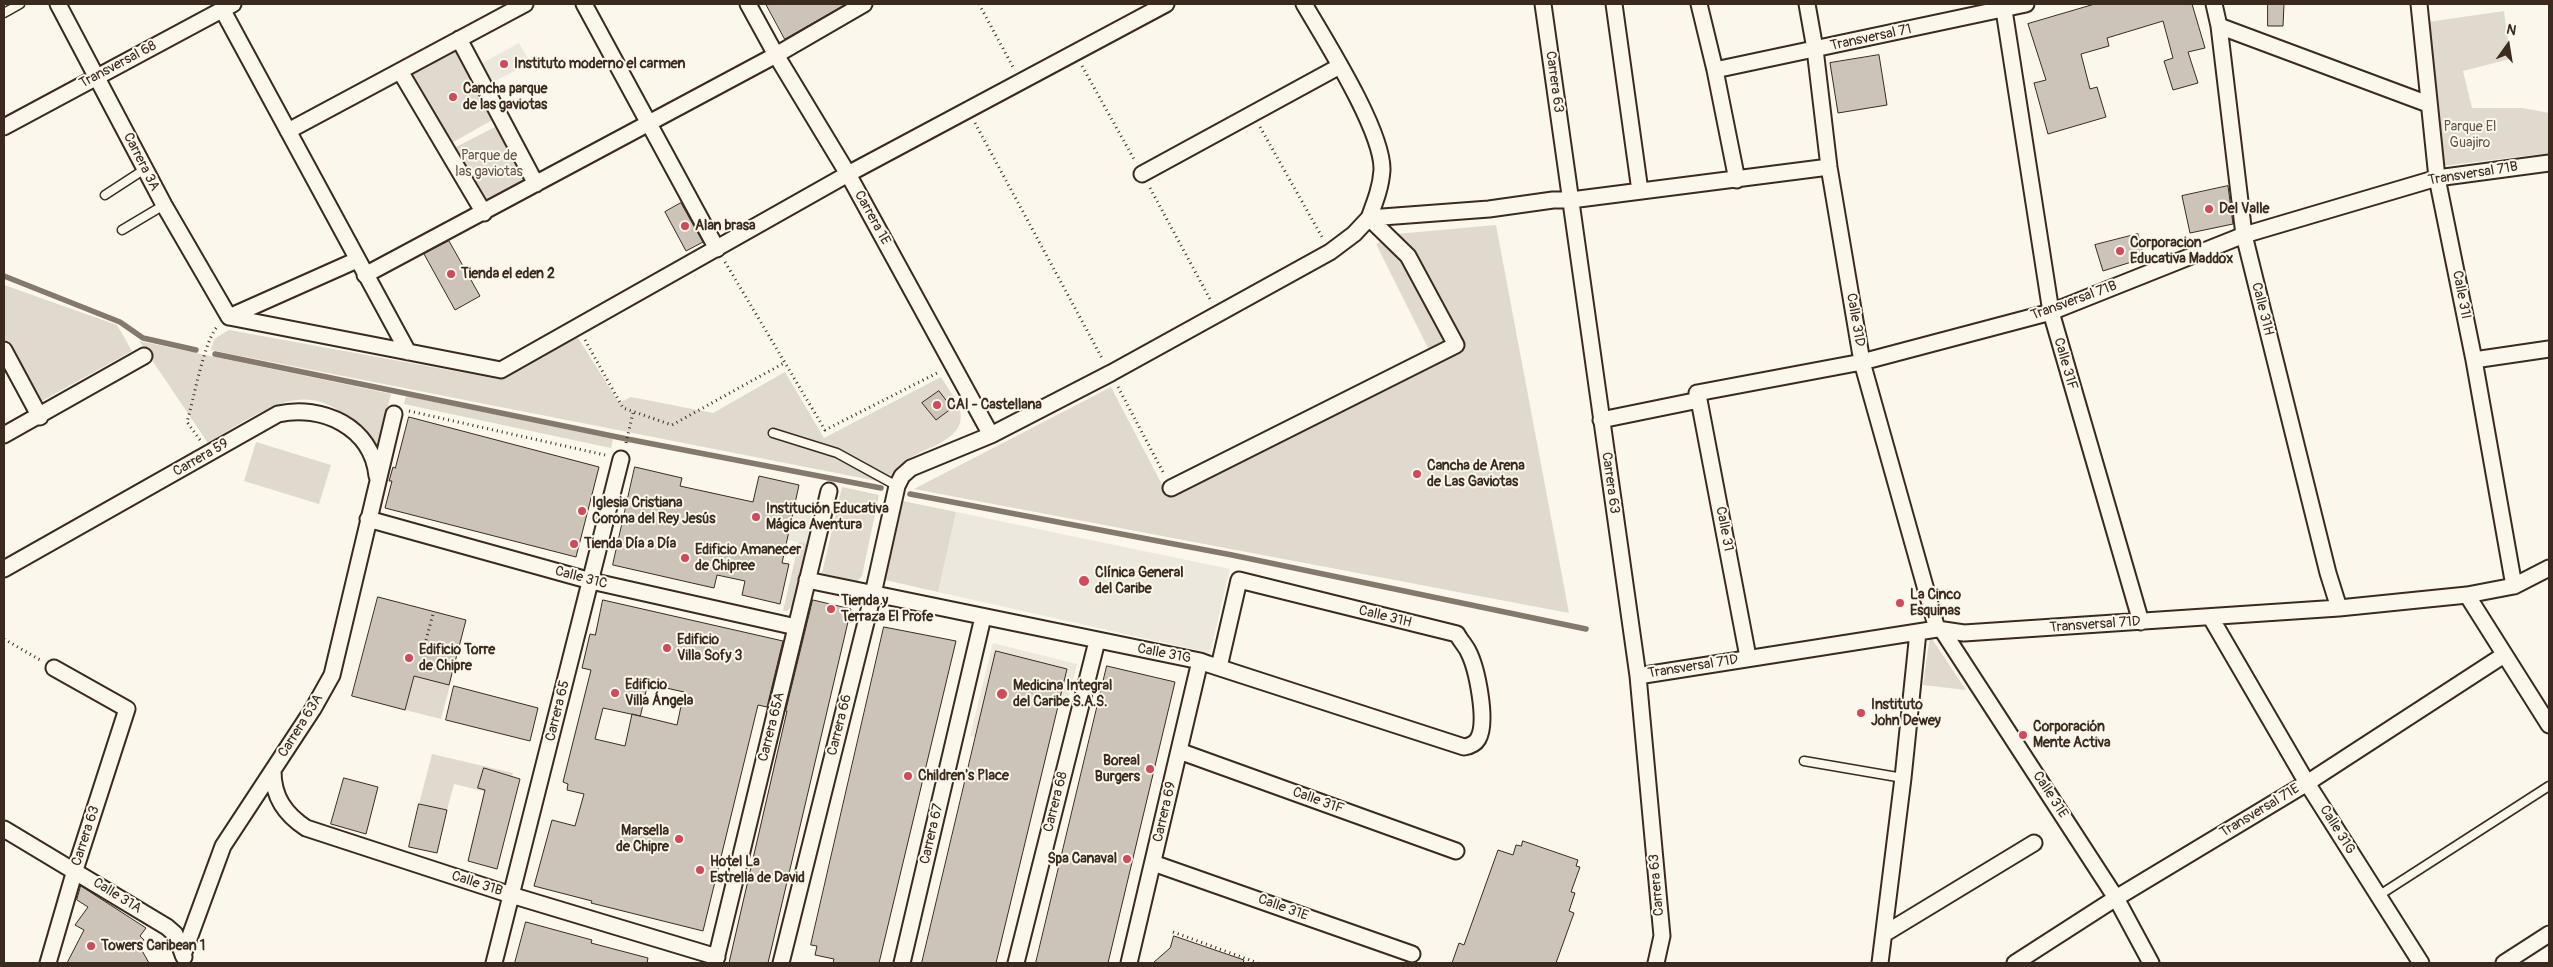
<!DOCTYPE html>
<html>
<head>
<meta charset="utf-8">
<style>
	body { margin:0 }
	#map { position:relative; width:2553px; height:967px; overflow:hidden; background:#fbf7ec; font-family:Pangolin,sans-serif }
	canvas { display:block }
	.frame { position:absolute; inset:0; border:5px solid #3b2a1e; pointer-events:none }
	.north { position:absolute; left:2483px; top:20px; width:50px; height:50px; -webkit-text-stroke:4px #fbf7ec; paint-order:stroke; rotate:13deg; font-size:14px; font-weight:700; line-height:20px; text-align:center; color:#3b2a1e }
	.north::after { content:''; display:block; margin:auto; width:18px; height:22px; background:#3b2a1e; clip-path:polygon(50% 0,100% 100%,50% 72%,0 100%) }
</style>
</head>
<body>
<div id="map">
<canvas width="2553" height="967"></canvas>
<div class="frame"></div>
<div class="north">N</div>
</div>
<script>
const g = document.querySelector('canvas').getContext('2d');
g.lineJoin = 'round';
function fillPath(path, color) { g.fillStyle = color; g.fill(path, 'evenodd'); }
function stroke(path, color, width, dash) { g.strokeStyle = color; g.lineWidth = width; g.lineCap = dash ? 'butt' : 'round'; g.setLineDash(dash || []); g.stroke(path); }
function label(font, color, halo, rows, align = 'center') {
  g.font = font + ' Pangolin,sans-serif'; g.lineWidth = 4; g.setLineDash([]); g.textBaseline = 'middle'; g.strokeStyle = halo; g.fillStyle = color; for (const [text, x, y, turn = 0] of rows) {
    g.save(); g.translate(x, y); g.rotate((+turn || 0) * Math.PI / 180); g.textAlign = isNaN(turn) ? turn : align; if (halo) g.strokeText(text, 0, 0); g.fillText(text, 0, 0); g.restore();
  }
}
fillPath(new Path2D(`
	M519 43 531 63 487 85 477 66Z
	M701 490 817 517 810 545 694 518Z
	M956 512 1230 569 1210 653 938 592Z
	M993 643 1077 664 1068 701 1024 690 1010 746 970 736Z`), '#ede8dd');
fillPath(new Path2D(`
	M2504 11 2510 59 2463 71 2472 108H2522L2549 113V153L2443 166 2428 22Z
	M459 47 496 118 448 145 408 76Z
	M499 125 527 178 478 204 450 150Z
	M1496 225 1569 613 914 489 1111 387 1169 498 1436 364 1376 244 1396 234Z
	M4 285 117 325 132 351 40 402 4 338Z
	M229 330 498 379 575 333 619 403 631 397 713 413 785 372 824 438 941 377C947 387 957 400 960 411 967 441 921 448 904 462 897 467 892 476 887 483L211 350 214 339Z
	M139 341 391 394 377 452C319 368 279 400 208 443Z
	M406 396 613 439 611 448 404 404Z
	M256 442 331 465 319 504 244 481Z
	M842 487 879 495 862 576 857 581 822 573Z
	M903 501 956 512 938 592 885 580Z
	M799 542 807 544 792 606 787 611H783Z
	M1930 636 1966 690 1923 685Z
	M414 676 450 685 441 719 405 710Z
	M432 754 513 773 512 776 484 768 515 799 454 784 447 810 419 804Z`), '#dfd9ce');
stroke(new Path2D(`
	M4 276 120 322 143 338 196 350
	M215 354 627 439 881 488
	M910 494 1232 555 1586 629`), '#85796d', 5.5);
const building = new Path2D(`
	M766 4H846L785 39Z
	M2095 4H2192L2205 48 2188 52 2198 83 2173 90 2164 61 2173 58 2163 21 2107 38 2109 46 2081 54 2090 89 2097 87 2106 117 2048 134 2034 83 2046 80 2028 24Z
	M2268 4H2284L2283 26H2268Z
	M1879 55 1887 105 1838 113 1830 63Z
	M2228 186 2233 224 2190 233 2182 196Z
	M681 203 703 242 686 251 665 212Z
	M2138 234 2144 258 2103 271 2095 245Z
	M449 241 480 296 455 310 424 254Z
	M939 391 952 408 936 420 922 403Z
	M409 417 599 467 576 557 385 508 392 481H389L393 467 395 468Z
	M635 467 682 478 680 486 753 502 759 476 799 485 782 563 789 564 780 604 742 595 745 581 717 575 714 588 613 565Z
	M378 597 466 620 449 685 414 676 405 710 352 696Z
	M603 600 783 641 767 707 758 705 703 931 591 903 592 901 534 886 552 820 575 826 584 794 567 790 568 784 563 782 591 670 582 668 590 634 595 635ZM648 684 684 692 677 725 632 714 625 746 595 739 603 708 640 716Z
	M813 600 851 609 817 754 768 963H729L787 711H786Z
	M884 627 956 641 879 963H833L834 959 815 955 817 946 811 945Z
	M996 651 1067 669 996 963H922Z
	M1107 666 1175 682 1108 963H1036Z
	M454 686 538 708 530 741 446 720Z
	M484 768 520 779 497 869 468 861 485 790 478 788Z
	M344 778 378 787 366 834 331 824Z
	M419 804 447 810 437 853 409 847Z
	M1523 841 1578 860 1576 866 1580 867 1571 892 1575 893 1569 911 1574 913 1556 963H1452L1459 943 1464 945 1498 850 1513 855 1516 845 1521 846Z
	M81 886 146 928 140 936 144 940 140 947 149 963H67L84 930 75 925 88 907 77 900Z
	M526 922 592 940 591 943 648 958 647 963H515Z
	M1174 936 1244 960 1243 963H1153L1170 948Z`);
fillPath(building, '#ccc4b9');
stroke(building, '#3b2a1e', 1);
const lane = new Path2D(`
	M4 13 20 4
	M105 195 145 169
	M122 230 164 205
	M773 433 837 453 897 486
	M1804 761 1903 778
	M2378 896 2549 786`);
const street = new Path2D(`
	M58 4 164 205 229 317
	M584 4 717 249
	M748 4 776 55 848 174 991 435
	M1543 4 1638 676 1662 936 1656 963
	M1614 4 1640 191
	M1699 4 1715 70 1737 180
	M1807 4 1815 49 1829 167 1862 362 1937 629
	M2214 4 2219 26 2244 235 2328 573 2339 608
	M2419 4 2437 178 2474 360 2514 586
	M222 9 408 352
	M2004 10 2051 312 2141 622
	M2219 26 2428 104
	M459 39 536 184
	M1715 70 2026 4
	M400 71 484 213
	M4 127 233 4
	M288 131 525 4
	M1142 174 1340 66
	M365 275 776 55 864 4
	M229 317 501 370 848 174 1166 4
	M229 317 357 260
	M4 350 40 417
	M2474 360 2549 349
	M1699 400 1748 657
	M1601 420 1699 400 1697 393 1862 362 2051 312 2244 235 2437 178 2549 163
	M4 435 144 356
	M1171 488 1456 345 1408 256 1369 218C1375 202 1381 187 1382 170 1383 131 1325 40 1304 4
	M368 519 591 581 796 627
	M4 569 278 414C322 404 372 427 377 476
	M807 580 1200 661 1208 664 1464 747C1470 746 1475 744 1478 739 1488 722 1477 668 1468 651 1465 645 1460 640 1457 634L1239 580 1219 667
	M2467 595 2549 725
	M2211 618 2307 783 2421 963
	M1942 630 2116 898 2151 963
	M1638 676 1937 629 1964 633 2339 608 2467 595 2514 586 2549 568
	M1179 751 1456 851
	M273 771C273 797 285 814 306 828L511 895 717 957
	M4 829 167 927 175 934 184 957
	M1153 863 1412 954
	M1884 934 2034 843
	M183 955 223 846 313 709 332 675 394 414
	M48 963 75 870 127 709 54 668
	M494 963 621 459
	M715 963 829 491
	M781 963 873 594 897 486 902 476 911 468 991 435 1111 373 1330 252 1354 234 1369 218 1489 209 1553 200H1571L1829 167
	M902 963 983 617
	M1016 963 1097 641
	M1129 963 1200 661
	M1880 963 1903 778 1918 632
	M2015 963 2116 898 2307 783 2504 655
	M2504 963 2549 934`);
stroke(lane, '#3b2a1e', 11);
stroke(street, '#3b2a1e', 19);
stroke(new Path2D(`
	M979 4 1013 67
	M1082 66 1135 161
	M975 123 1103 360
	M1260 127 1322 237
	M1150 188 1211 301
	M725 262 825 430 939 372
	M585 340 623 408 672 425 784 363
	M1118 387 1164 474
	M409 411 605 455
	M200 440 187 422C193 402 205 337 218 326
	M626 443 633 413
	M4 639 40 660
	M426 640 433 614
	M1173 932 1258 963`), '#3b2a1e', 3, [1, 4]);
stroke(lane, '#fbf7ec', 8);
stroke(street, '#fbf7ec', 15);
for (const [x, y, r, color] of [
	[504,64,5,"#d1495b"],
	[453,97,5,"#d1495b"],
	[2209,209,5,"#d1495b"],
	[685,226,5,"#d1495b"],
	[2120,251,5,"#d1495b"],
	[451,274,5,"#d1495b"],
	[937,405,5,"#d1495b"],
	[1417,474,5,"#d1495b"],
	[582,511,5,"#d1495b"],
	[756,517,5,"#d1495b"],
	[574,544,5,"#d1495b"],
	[685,558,5,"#d1495b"],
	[1084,581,6,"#d1495b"],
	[1900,603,5,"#d1495b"],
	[831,609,5,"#d1495b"],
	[667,648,5,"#d1495b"],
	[409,658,5,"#d1495b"],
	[615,693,5,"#d1495b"],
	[1002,694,6,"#d1495b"],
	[1861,713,5,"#d1495b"],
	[2023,735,5,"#d1495b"],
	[1150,769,5,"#d1495b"],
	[908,776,5,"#d1495b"],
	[679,839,5,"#d1495b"],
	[1127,859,5,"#d1495b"],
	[700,870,5,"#d1495b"],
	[91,946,5,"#d1495b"]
]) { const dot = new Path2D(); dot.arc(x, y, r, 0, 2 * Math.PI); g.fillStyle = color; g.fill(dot); stroke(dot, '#fbf7ec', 2); }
label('14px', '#3b2a1e', '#fbf7ec', [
	["Transversal 71",1871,38,-12],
	["Transversal 68",118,65,-28],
	["Carrera 63",1554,82,82],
	["Carrera 3A",141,162,63],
	["Transversal 71B",2473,174,-9],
	["Carrera 1E",872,218,61],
	["Calle 31I",2461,295,79],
	["Transversal 71B",2074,301,-20],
	["Calle 31H",2262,309,76],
	["Calle 31D",1855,320,80],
	["Calle 31F",2065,364,74],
	["Carrera 59",201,458,-30],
	["Carrera 63",1610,483,82],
	["Calle 31",1724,529,79],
	["Calle 31C",581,578,15],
	["Calle 31H",1385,617,14],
	["Transversal 71D",2095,625,-4],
	["Calle 31G",1164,654,11],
	["Transversal 71D",1693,667,-9],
	["Carrera 65",558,711,-76],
	["Carrera 66",840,725,-76],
	["Carrera 63A",301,726,-58],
	["Carrera 65A",772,727,-76],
	["Calle 31E",2050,795,57],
	["Calle 31F",1318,801,20],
	["Carrera 68",1056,802,-76],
	["Transversal 71E",2260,811,-31],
	["Carrera 69",1165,812,-77],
	["Calle 31G",2337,830,58],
	["Carrera 67",932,834,-77],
	["Carrera 63",86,836,-72],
	["Calle 31B",477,884,18],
	["Carrera 63",1657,885,-95],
	["Calle 31A",117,896,32],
	["Calle 31E",1283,908,20]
]);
label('bold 14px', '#3b2a1e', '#fbf7ec', [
	["Instituto moderno el carmen",514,64],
	["Cancha parque",463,89],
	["de las gaviotas",463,105],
	["Del Valle",2219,209],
	["Alan brasa",695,226],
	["Corporacion",2130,243],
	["Educativa Maddox",2130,259],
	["Tienda el eden 2",461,274],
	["CAI - Castellana",947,405],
	["Cancha de Arena",1427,466],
	["de Las Gaviotas",1427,482],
	["Iglesia Cristiana",592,503],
	["Corona del Rey Jesús",592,519],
	["Institución Educativa",766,509],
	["Mágica Aventura",766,525],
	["Tienda Día a Día",584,544],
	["Edificio Amanecer",695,550],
	["de Chipree",695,566],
	["Clínica General",1095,573],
	["del Caribe",1095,589],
	["La Cinco",1910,595],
	["Esquinas",1910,611],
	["Tienda y",841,601],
	["Terraza El Profe",841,617],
	["Edificio",677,640],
	["Villa Sofy 3",677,656],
	["Edificio Torre",419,650],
	["de Chipre",419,666],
	["Edificio",625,685],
	["Villa Ángela",625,701],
	["Medicina Integral",1013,686],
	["del Caribe S.A.S.",1013,702],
	["Instituto",1871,705],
	["John Dewey",1871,721],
	["Corporación",2033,727],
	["Mente Activa",2033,743],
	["Boreal",1140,761,"right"],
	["Burgers",1140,777,"right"],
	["Children's Place",918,776],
	["Marsella",669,831,"right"],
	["de Chipre",669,847,"right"],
	["Spa Canaval",1117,859,"right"],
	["Hotel La",710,862],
	["Estrella de David",710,878],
	["Towers Caribean 1",101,946]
], 'left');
label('14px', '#64564a', '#fbf7ec', [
	["Parque El",2470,127],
	["Guajiro",2470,143],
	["Parque de",489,156],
	["las gaviotas",489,172]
]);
</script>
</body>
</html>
